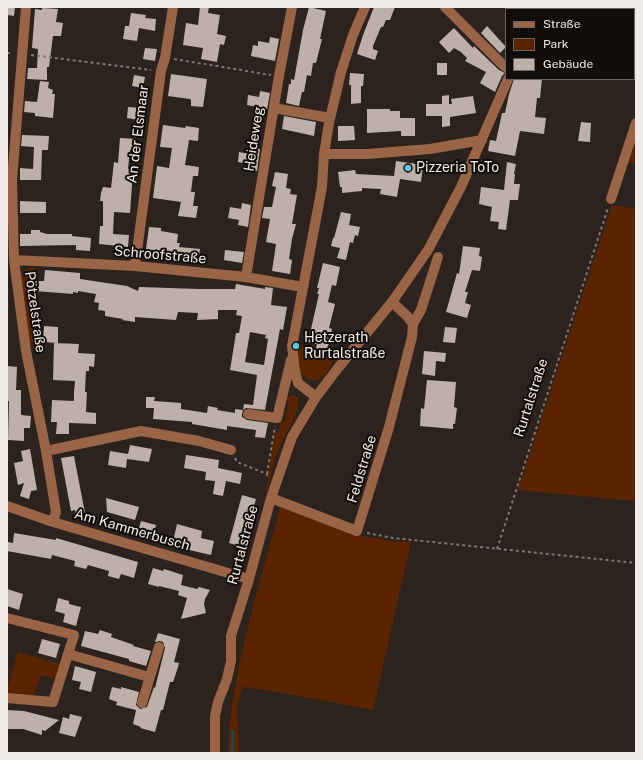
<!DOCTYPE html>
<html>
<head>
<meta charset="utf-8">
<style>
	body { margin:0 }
	#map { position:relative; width:643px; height:760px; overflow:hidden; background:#2c231e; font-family:"Public Sans",sans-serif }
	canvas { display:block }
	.frame { position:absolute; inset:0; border:8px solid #f1ebe7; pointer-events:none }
	.legend { position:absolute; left:505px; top:8px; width:130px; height:72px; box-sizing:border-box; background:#110d0b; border:1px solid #6b6663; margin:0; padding:5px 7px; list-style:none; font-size:12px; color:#f1ebe7 }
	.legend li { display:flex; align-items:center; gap:8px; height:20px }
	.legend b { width:20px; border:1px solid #6b6663 }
</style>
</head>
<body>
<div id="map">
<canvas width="643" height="760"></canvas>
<div class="frame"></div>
<ul class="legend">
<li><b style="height:5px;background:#9a6447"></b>Straße</li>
<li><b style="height:11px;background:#5b2400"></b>Park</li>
<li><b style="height:11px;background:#bcb0a9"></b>Gebäude</li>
</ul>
</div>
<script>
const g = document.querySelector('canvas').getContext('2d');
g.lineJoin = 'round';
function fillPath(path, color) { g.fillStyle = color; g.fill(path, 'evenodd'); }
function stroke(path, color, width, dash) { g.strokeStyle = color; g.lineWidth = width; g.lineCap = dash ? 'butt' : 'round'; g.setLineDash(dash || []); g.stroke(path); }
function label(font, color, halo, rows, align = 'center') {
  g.font = font + ' "Public Sans",sans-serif'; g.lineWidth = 4; g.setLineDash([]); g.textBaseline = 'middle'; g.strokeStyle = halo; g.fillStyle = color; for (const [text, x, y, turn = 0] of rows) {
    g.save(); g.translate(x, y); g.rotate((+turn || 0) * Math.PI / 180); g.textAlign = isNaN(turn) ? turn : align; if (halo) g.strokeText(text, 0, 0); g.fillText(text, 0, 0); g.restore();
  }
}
fillPath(new Path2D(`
	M551 7H577L599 9H550Z
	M634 12 636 13V66L634 65Z
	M636 130V163L626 162Z
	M612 205 636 209V501L518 490Z
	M35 267V346L28 344 20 276 25 270Z
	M300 345 337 354C333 361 329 372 322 377 310 387 298 373 298 361 297 356 299 350 300 345Z
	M291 395 298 397 297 411 276 455 267 493 266 490 275 432H279L280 424 285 421 289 401 285 400Z
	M281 504 316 515 362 536 392 541 411 542 373 710 278 692 242 687 237 707 239 753H228C231 669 260 586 281 504Z
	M18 652 61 664 56 679 41 675 33 697 7 696V689Z`), '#5b2400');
stroke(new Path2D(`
	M232 753 233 731`), '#1e4950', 3);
fillPath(new Path2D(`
	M7 7H15L14 16 7 15Z
	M200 7H209L208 13 220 15 217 34 226 36 224 45 220 44 217 62 201 59 203 48 183 45 186 23 198 25Z
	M309 7 326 11 320 39H322L316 63H313L311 76 307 75 304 92H302L299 106 286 103 289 84H291V79L294 80 303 30Z
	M374 7H395L390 20H386L383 27H381L373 46V49L378 51 375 60 357 54 363 35Z
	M42 8 58 9 56 22 63 23 61 36H53L49 67H47V80L27 79 28 68H37L38 49 32 48 35 9 42 10Z
	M131 13 146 15 145 18 156 19 155 31 139 28 137 41 123 39 125 26H129Z
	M487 26 506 47 500 53 481 33Z
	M454 28 473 48 474 46 499 70 505 73 502 76 495 92 480 83 486 72 465 61 467 58 461 52 454 48 449 53 439 42Z
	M270 37 279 39 275 61 251 56 253 45 258 46V41L269 43Z
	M145 48 157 49 155 61 143 59Z
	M437 63H447V75H437Z
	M350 73 364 74 363 86H361V103L351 104V85H349Z
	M171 74 207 79 203 107 191 106V100L190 99 168 96Z
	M134 75 145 77 143 88 132 86Z
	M514 79H542L540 98H537L535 117 546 118 544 134 520 131 515 156 488 151 490 140 496 141 502 113H505L509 94Z
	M40 81 49 82 48 88 53 90 52 94H55L53 118 35 116V113L24 112 25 101 37 102Z
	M260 91 270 93 266 115 256 113 257 107 247 105 248 95 259 97Z
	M449 95V104H452L451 99 473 96 476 113 450 117V126L442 127V116H426V104H442V96Z
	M128 107 141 108 139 120 127 118Z
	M367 109H390V111H400V118H415V136H401V131L367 133Z
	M284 116 316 122 314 136 282 129Z
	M581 122 591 123 590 142 578 141Z
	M163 125 185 128 186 126 199 128 198 141 189 140 185 165 199 167 198 176H193L191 192H195L193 206H198L196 218 178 216 181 202 153 198 157 166 169 168 172 148 160 147Z
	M338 126H354L355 140 338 141Z
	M22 135 49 136 48 150H42L41 180H20V168L33 169 34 147 21 146Z
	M120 138 136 139 135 151 130 150 128 169 133 170 130 213 114 212 113 234 129 235 128 247 99 244 100 226H103V201H100L101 193 103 187 111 188 114 162 118 163Z
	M251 148 260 149 257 171 247 170 248 164 238 162 239 152 250 154Z
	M396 161 423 165 421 182 400 179 397 197 380 194 381 189 362 188V191L342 193V187H340L338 172 355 170 356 174 394 176Z
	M507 162 516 164 514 174H515L514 184H520L518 200H510L506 230 498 229 499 222 490 221 492 207 479 204 481 187 504 190Z
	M275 172 288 174 286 188 291 189 290 194 297 195 292 224H296L292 239 289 259 292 260 290 274 272 271 276 244 266 242 270 219 262 218 264 207H272L276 187 272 186Z
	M20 201 46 202V213H20Z
	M242 203 251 205 248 227 238 225 239 220 228 218 230 207 241 209Z
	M341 212 351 214 349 225 360 227 358 236 355 235 353 243 350 242 346 260 337 258 340 248 331 246 333 238H334Z
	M149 227 161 228V231L178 234 177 243H180L179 247 200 249 198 262 177 259 178 254 146 249Z
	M31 230H40V232L47 234H72V236L91 238 90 251 76 250V245L20 246V234H31Z
	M463 246 480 248 479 256 482 257 480 271 472 270 465 292H468L465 303 471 305 467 318 446 312 457 273 459 274Z
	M225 250 244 252 242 263 224 260Z
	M323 263 340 267 336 286 332 285 328 302 335 304 329 328 332 329 327 351 316 349 317 344 308 342 319 294H317L319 288H317Z
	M45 270 80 273V279L127 286 138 291 139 287 199 289H235L236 284 265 289V287L273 288 271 305 287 307 283 330 280 329 265 410 246 408 243 410 242 414V417L247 420 268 423 265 438 255 437 256 430 227 426V430L192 424V422L153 419 154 408H146V397H155L154 401 181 403V409L207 413 208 406 218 408 217 410 235 413V409L243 410 244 404 253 405 257 375 230 370 236 333H239L242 316 236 315 237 310H218V319L197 320 198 313 178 312 176 320 135 317V322L122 320 123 319 105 316V311L98 310 99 303 94 302 96 294 78 291V293L73 292V294L35 291V281H44ZM250 332 266 335 265 338 268 339 264 365 245 362Z
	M44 326 58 327V343L43 342Z
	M445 327 457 328 455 343 443 342Z
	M54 343 79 344 78 353 95 354 94 367 89 366V371H86L85 392H87L86 412 96 413V424L69 423V434H56L57 422H51L52 400 74 401V392L75 381 53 380Z
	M424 351 446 353 445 362 436 361 435 376 422 374Z
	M7 366 17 367 16 390H21V415L31 416 30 428H24V441L8 440 9 401H7Z
	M427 380 456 382 454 407 457 408 455 424H453V429L420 426 421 408 424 409Z
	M130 445 152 449 149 462 127 459 126 468 108 465 110 451 128 454Z
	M30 449 37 490 31 491 29 499 20 496 24 483 18 485 14 463 23 461 21 451Z
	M186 455 219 460 218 468 242 473 240 484 226 481 223 496 213 494 215 481 205 480 206 472 184 468Z
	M74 456 85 513 76 515 75 510 71 511 61 458Z
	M242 495 256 499 243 547 229 543Z
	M106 498 139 507 135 520 107 512Z
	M141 521 156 525 152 540 137 535Z
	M177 524 202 531 201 538 214 541 211 555 172 546Z
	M14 533 56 540V538L138 562 134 578 121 574 119 579 108 576 109 571 88 565 86 569 74 566 75 561 52 555 51 559 7 551 8 542 13 543Z
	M153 568 163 571 164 569 183 575 181 585 197 589 199 587 210 590 205 599 204 604 206 613 181 619 187 598 178 595 179 591 159 586V587L148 584Z
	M7 589 23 594 19 610 7 606Z
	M58 598 69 601V604L81 607 76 626 63 622 65 614 55 611Z
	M100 630 112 634 111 637 134 645 133 646 151 651 146 666 129 661V659L81 646 85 631 98 634Z
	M158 633 180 639 174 662 179 663 178 667 173 682H170L163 710H161L155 732 140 728 141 727 133 724 136 710 116 705 117 702 109 699 112 687 121 689V687L139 692 136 705 140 709 147 707 154 687 155 688 165 648 163 642 160 641 155 642Z
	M42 639 60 644 56 658 38 653Z
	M75 666 96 672 91 692 79 689 81 682 72 680Z
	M7 710 24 711 59 720 45 731 42 730V735L23 729H7Z
	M70 714 82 717 75 737 59 733 63 717 69 719Z`), '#bcb0a9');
stroke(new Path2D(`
	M7 53H12
	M31 55 151 70
	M174 59 271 75
	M235 458 237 462 267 474 266 478
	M267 474 275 426
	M367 533 393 538 636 563
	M497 549 608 208`), '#7f7773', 2, [3, 3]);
stroke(new Path2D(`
	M26 7 12 180 14 260 26 351 46 451 56 512 53 522
	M445 7 503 65 506 67
	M541 9 542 7
	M274 108 330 118
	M324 154H367L430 149 482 140
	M611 199 636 123
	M14 260 135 266 246 277 303 287
	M135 266 161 71 165 58 173 7
	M246 277 279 76 292 7
	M392 302 407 316 413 324
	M316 397 298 383 295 371 292 346 322 187 324 154 329 123 341 72 353 35 365 7
	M248 414 277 418 291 360
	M46 451 141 431 199 441 231 450
	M271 498 357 531 389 427 412 337 413 324 421 310 438 257
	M7 506 53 522 249 579
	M7 618 74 635 53 702 7 698
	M68 654 149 677
	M142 703 159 647
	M215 753V716L218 702 227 679 231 661V636L249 579 271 498 292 437 316 397 338 368 392 302 428 250 461 187 508 79`), '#9a6447', 10);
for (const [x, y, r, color] of [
	[408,168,4,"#53cbdb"],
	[296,346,4,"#53cbdb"]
]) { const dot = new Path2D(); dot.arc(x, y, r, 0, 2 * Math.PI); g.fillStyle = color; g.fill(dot); stroke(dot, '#110d0b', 1.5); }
label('14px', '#f1ebe7', '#110d0b', [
	["An der Elsmaar",138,134,-83],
	["Heideweg",254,139,-81],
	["Schroofstraße",160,255,5],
	["Pötzelstraße",35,312,82],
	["Rurtalstraße",531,398,-72],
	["Feldstraße",362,469,-73],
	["Am Kammerbusch",132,530,16],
	["Rurtalstraße",243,545,-75]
]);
label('14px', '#f1ebe7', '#110d0b', [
	["Pizzeria ToTo",416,168],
	["Hetzerath",304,338],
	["Rurtalstraße",304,354]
], 'left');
</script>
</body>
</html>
